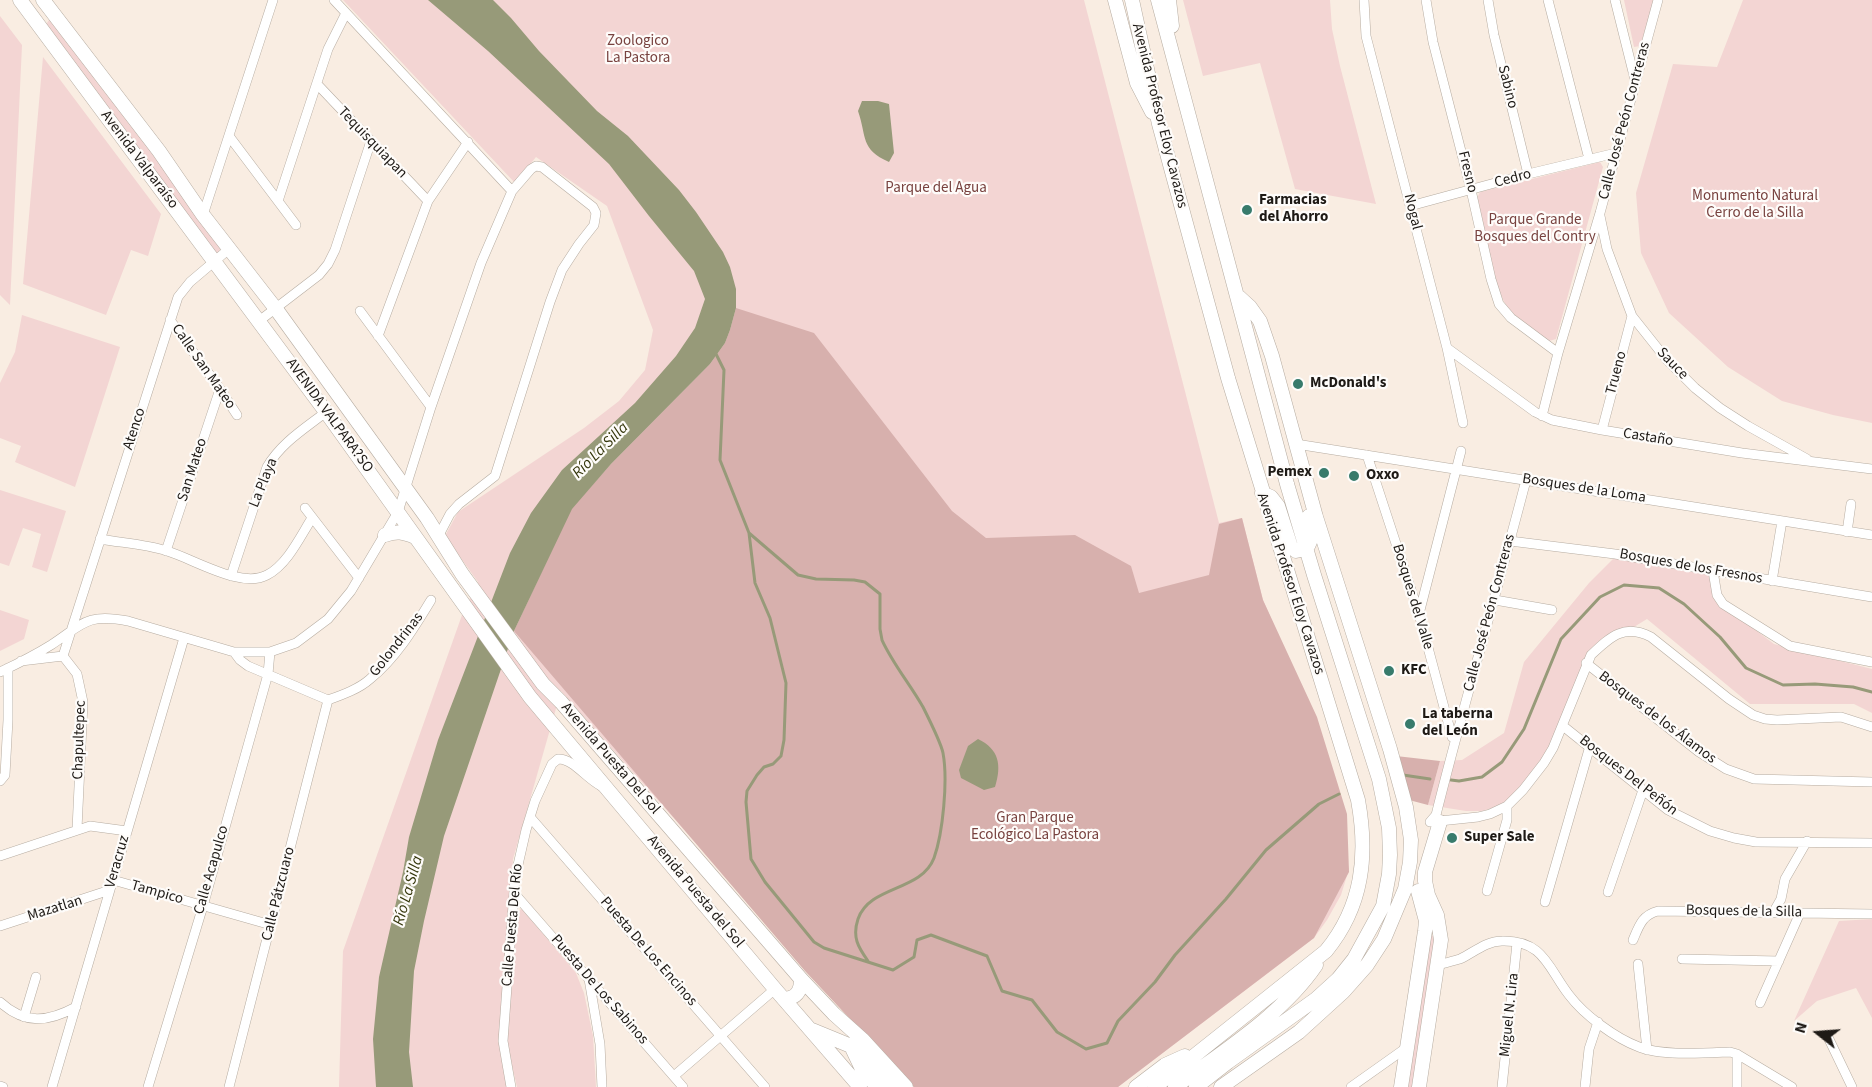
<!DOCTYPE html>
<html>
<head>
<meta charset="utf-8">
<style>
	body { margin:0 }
	#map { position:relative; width:1872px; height:1087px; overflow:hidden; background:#f9ede2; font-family:"Source Sans 3",sans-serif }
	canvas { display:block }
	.north { position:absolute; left:1788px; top:1003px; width:60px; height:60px; -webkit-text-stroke:4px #fefcfa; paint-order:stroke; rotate:287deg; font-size:16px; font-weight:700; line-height:24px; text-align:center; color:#1e1a16 }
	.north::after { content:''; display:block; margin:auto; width:21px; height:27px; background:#1e1a16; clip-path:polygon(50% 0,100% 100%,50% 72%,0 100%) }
</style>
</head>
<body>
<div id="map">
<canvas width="1872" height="1087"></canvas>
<div class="north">N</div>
</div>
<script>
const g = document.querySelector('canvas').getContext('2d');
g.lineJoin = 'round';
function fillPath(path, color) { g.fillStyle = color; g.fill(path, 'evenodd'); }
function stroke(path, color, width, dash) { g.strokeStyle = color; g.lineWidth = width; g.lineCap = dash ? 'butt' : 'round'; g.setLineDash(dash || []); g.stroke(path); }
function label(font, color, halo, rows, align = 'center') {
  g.font = font + ' "Source Sans 3",sans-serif'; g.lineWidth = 4.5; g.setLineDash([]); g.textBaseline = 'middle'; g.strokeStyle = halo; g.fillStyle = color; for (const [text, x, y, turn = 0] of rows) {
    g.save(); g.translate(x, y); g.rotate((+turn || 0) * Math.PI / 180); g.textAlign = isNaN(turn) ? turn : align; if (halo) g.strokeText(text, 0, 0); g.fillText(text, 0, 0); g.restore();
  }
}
fillPath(new Path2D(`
	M343 0H1084L1219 523 1242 518 1263 600 1312 712 1349 869 1341 895 1327 920 1314 938 1118 1087 801 962 561 691 513 859 502 1045 510 1087H339L343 951 462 615 478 582 445 536 458 512 584 428 619 401 645 370 653 330 607 206 536 157 515 183Z
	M1183 0H1330L1332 29 1340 66 1376 204 1295 189 1260 63 1203 76Z
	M1624 0H1653L1652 9 1640 46 1634 47Z
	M1743 0H1872V423L1833 415 1782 401 1728 367 1669 313 1641 253 1636 193 1673 64 1717 67Z
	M0 16 22 45 10 305 0 295Z
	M49 20H54L221 247 219 252 217 254 46 31 47 23Z
	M43 57 161 214 148 256 131 250 106 315 23 284Z
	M1600 162 1603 167 1556 339 1549 341C1538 333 1524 325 1514 316 1494 296 1483 230 1476 200L1480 192Z
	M22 315 120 347 75 487 15 462 21 446 0 438V383L15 352Z
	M0 490 66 511 47 572 32 567 41 534 23 528 9 566 0 563Z
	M1615 557 1711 572 1720 603 1774 644 1872 669V713L1854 704H1750L1647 619 1588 655 1543 762 1506 804 1482 811H1466L1428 805 1440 761 1462 760 1504 733 1524 662 1589 583Z
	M0 610 29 620 24 639 0 651Z
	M522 909 576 973 584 993 593 1036 596 1087H517L507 1044 517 911Z
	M1872 919V1018L1856 988 1817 1001 1794 1021 1839 921Z
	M1430 935 1435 937 1414 1087H1408Z`), '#f3d5d3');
fillPath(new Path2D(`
	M736 308 814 333 952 511 986 538 1075 535 1131 566 1139 593 1209 575 1219 524 1242 518 1263 600 1317 717 1347 814 1349 872 1314 938 1118 1087H914L805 971 514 631 571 509 611 464 710 364 725 343 730 330Z
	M1396 756 1440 761 1428 805 1409 800Z`), '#d7b0ad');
fillPath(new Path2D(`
	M428 0H493L511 18 539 51 597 111 628 136 679 190 696 212 723 252 730 267 736 289V308L730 330 725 343 710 364 611 464 572 509 514 631 444 836 424 921 414 971 409 1052 413 1087H376L373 1039 379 977 403 872 409 837 438 740 510 553 531 513 562 470 635 403 676 356 695 328 705 299 694 271 649 216 609 164 488 51Z
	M862 101H878L889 104 894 153 889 162C860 149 867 137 858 111Z
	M978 739C999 749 1002 765 995 787L984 790 961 778 959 770 968 746Z`), '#979a79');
stroke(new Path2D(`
	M716 354 724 370 720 460 749 533 755 583 770 618 786 683 784 740 781 756 773 764 764 767 757 775 747 791 746 802 751 859 765 882 814 942 824 948 893 970 914 957 917 940 931 935 987 956 1002 991 1032 1000 1057 1032 1086 1049 1107 1043 1118 1021 1155 982 1175 955 1226 899 1266 850 1319 804 1339 794
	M749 533 798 575 816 579 854 580 865 582 880 594V629L882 640C893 664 910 684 923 707 928 717 941 743 943 753 948 780 943 833 934 858 921 892 870 885 858 919 852 937 858 947 868 961
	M1403 775 1430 779
	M1451 780 1459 781 1482 777 1502 762 1524 729 1561 639 1600 597 1624 585 1659 588 1684 604 1720 637 1746 668 1783 685 1815 684 1853 687 1872 692`), '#979a79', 3);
const street = new Path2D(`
	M334 0 512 191
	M1364 0 1366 36 1447 348 1463 423
	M1426 0 1433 42 1471 190 1491 279 1499 304 1511 318 1558 353
	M1488 0 1494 35 1528 174
	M1548 0 1589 159
	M1615 0 1635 80
	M317 84 428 201
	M229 136 296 225
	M278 201 328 49 346 13
	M1410 206 1528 174 1616 153
	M203 215 273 0
	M1600 216 1607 249 1632 316 1667 360 1695 388 1720 408 1748 426 1807 459
	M360 311 431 407
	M170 320 220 389 237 415
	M259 321 319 275 328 264 335 250 371 141
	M378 336 428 201 468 142
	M1447 348 1535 412 1552 420 1602 430 1742 453 1872 469
	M1542 416 1558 353 1600 213 1658 0
	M1602 430 1632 316
	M1296 444 1872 535
	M1367 455 1419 614 1452 737 1455 739
	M305 508 359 578
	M1847 532 1851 504
	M100 539C122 543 146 544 167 551 194 559 241 589 267 575 287 565 300 537 312 518
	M1510 541 1615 554 1872 597
	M166 551 220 389
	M1713 571 1717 595 1723 604 1790 646 1872 662
	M231 576 267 467C281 443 304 429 326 412
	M1772 581 1782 521
	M1495 600 1552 610
	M1419 614 1461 451
	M234 652H270L296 643 328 619 351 591 398 512 431 407 481 263 512 191 531 169 536 166 542 167 593 207 596 213 594 225 579 244 562 270 550 302 495 476 459 504 450 514 439 535
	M63 656 77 674 83 702 77 829
	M21 661 63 656 178 297 190 282 229 249
	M1586 663 1699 752 1726 769 1754 779 1872 782
	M0 672C17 664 35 655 51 645 83 624 86 613 128 621L234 652 240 660 248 666 328 700
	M328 700C342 695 359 689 370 679 396 658 414 628 431 600
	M1563 726 1668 810 1710 831 1734 838 1756 842 1872 843
	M0 781 5 775 8 720V668
	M530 817 765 1087
	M1430 822 1478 817 1490 814 1507 806 1523 790 1544 763 1553 748 1591 655C1610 637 1624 623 1651 637L1729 699 1753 715 1765 719 1777 720 1841 717 1872 727
	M1430 822 1436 815C1464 703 1497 592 1526 480
	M0 856 90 826 127 831
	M113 880 271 925
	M1487 891 1507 820V806
	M1608 892 1643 790
	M514 893 683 1087
	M1545 902 1590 746
	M1773 913 1781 899 1785 879 1807 841
	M0 926 110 890
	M1633 940C1639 926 1642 915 1658 911L1872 914
	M1682 959 1779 961
	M1638 964 1647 1050
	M1438 965C1445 963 1453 961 1460 959 1473 953 1486 941 1502 941 1544 940 1548 968 1569 995 1584 1015 1615 1038 1639 1047 1661 1056 1705 1053 1730 1052L1737 1054 1792 1087
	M589 979 600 1044 602 1087
	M0 1002C25 1025 48 1022 76 1007
	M1760 1003 1800 913
	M24 1017 36 977
	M1827 1035 1852 1087
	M1737 1054V1087
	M674 1076 775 989
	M0 1086 3 1087
	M52 1087 184 638
	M148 1087 203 906 268 674 270 652
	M229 1087 328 700
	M511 1087 503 1041 515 878 526 830 535 801 552 764 558 759C572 758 587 779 601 786
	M1351 1087 1406 1048
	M1502 1087 1517 943
	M1585 1087 1589 1049 1598 1022`);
const secondary = new Path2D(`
	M20 0 326 412 530 697 775 989 860 1087
	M43 0 159 151 203 215 276 309 427 518 462 574 543 684 561 702 801 979 834 1014 863 1040 906 1087
	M1115 0 1137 83 1152 112
	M1132 0 1159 124 1228 378 1358 800C1368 855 1363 906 1326 951L1155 1087
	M1158 0 1287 484 1314 575 1379 779 1389 828 1390 855 1389 874 1383 906 1354 959 1338 979 1316 999 1228 1062 1196 1087
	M1169 0 1172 26
	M1262 493 1271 497 1278 506 1291 547 1296 551 1306 549C1314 538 1312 529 1309 516
	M385 535C397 531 403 532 415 537
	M784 999C797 998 801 991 801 979
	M812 1030 851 1046 865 1056 891 1087
	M852 1048 862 1069 877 1087
	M1136 1087 1165 1065 1185 1056
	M1175 1087C1222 1052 1283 1014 1316 965
	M1221 1087 1299 1032 1343 992 1367 965 1384 939 1405 889 1410 862 1411 840 1406 807 1390 749 1316 517 1272 356 1260 321 1250 307 1239 297
	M1401 1087 1425 931 1426 921 1418 891
	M1419 1087 1441 940 1437 915 1428 895 1425 881V872L1440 822`);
stroke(street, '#b6aca1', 10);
stroke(secondary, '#b6aca1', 15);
stroke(street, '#fff', 9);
stroke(secondary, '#fff', 14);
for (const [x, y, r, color] of [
	[1247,210,6,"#387b6c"],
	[1298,384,6,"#387b6c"],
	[1324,473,6,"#387b6c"],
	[1354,476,6,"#387b6c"],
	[1389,671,6,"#387b6c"],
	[1410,724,6,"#387b6c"],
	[1452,838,6,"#387b6c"]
]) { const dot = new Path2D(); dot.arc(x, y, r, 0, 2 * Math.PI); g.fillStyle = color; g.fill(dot); stroke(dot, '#fefcfa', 2); }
label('15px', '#78423f', '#fefcfa', [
	["Zoologico",638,42],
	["La Pastora",638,59],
	["Parque del Agua",936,189],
	["Monumento Natural",1755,197],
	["Cerro de la Silla",1755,214],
	["Parque Grande",1535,221],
	["Bosques del Contry",1535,238],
	["Gran Parque",1035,819],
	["Ecológico La Pastora",1035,836]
]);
label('15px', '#1e1a16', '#fefcfa', [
	["Sabino",1507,87,76],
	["Avenida Profesor Eloy Cavazos",1159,116,76],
	["Calle José Peón Contreras",1625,121,-75],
	["Tequisquiapan",372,143,46],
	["Avenida Valparaíso",139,160,53],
	["Fresno",1467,172,76],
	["Cedro",1513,179,-15],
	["Nogal",1412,212,76],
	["Sauce",1672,364,46],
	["Calle San Mateo",203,367,55],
	["Trueno",1617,373,-75],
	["AVENIDA VALPARA?SO",329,416,54],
	["Atenco",135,429,-72],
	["Castaño",1648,438,9],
	["San Mateo",193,470,-72],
	["La Playa",264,483,-68],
	["Bosques de la Loma",1584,489,9],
	["Bosques de los Fresnos",1691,567,10],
	["Avenida Profesor Eloy Cavazos",1290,584,72],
	["Bosques del Valle",1412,597,73],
	["Calle José Peón Contreras",1490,613,-75],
	["Golondrinas",397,645,-52],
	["Bosques de los Álamos",1657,718,37],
	["Chapultepec",80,740,-88],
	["Avenida Puesta Del Sol",610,759,49],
	["Bosques Del Peñón",1628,776,38],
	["Veracruz",118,862,-74],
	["Calle Acapulco",212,870,-74],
	["Avenida Puesta del Sol",695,892,50],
	["Tampico",157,893,16],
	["Calle Pátzcuaro",279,894,-76],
	["Mazatlan",55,909,-17],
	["Bosques de la Silla",1744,912,1],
	["Calle Puesta Del Río",513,925,-85],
	["Puesta De Los Encinos",648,952,49],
	["Puesta De Los Sabinos",599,990,49],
	["Miguel N. Lira",1510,1015,-84]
]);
label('bold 15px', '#1e1a16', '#fefcfa', [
	["Farmacias",1259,201],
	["del Ahorro",1259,218],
	["McDonald's",1310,384],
	["Pemex",1312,473,"right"],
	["Oxxo",1366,476],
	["KFC",1401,671],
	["La taberna",1422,715],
	["del León",1422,732],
	["Super Sale",1464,838]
], 'left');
label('italic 16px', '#35370c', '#fefcfa', [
	["Río La Silla",601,451,-45],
	["Río La Silla",409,891,-74]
]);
</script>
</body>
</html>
